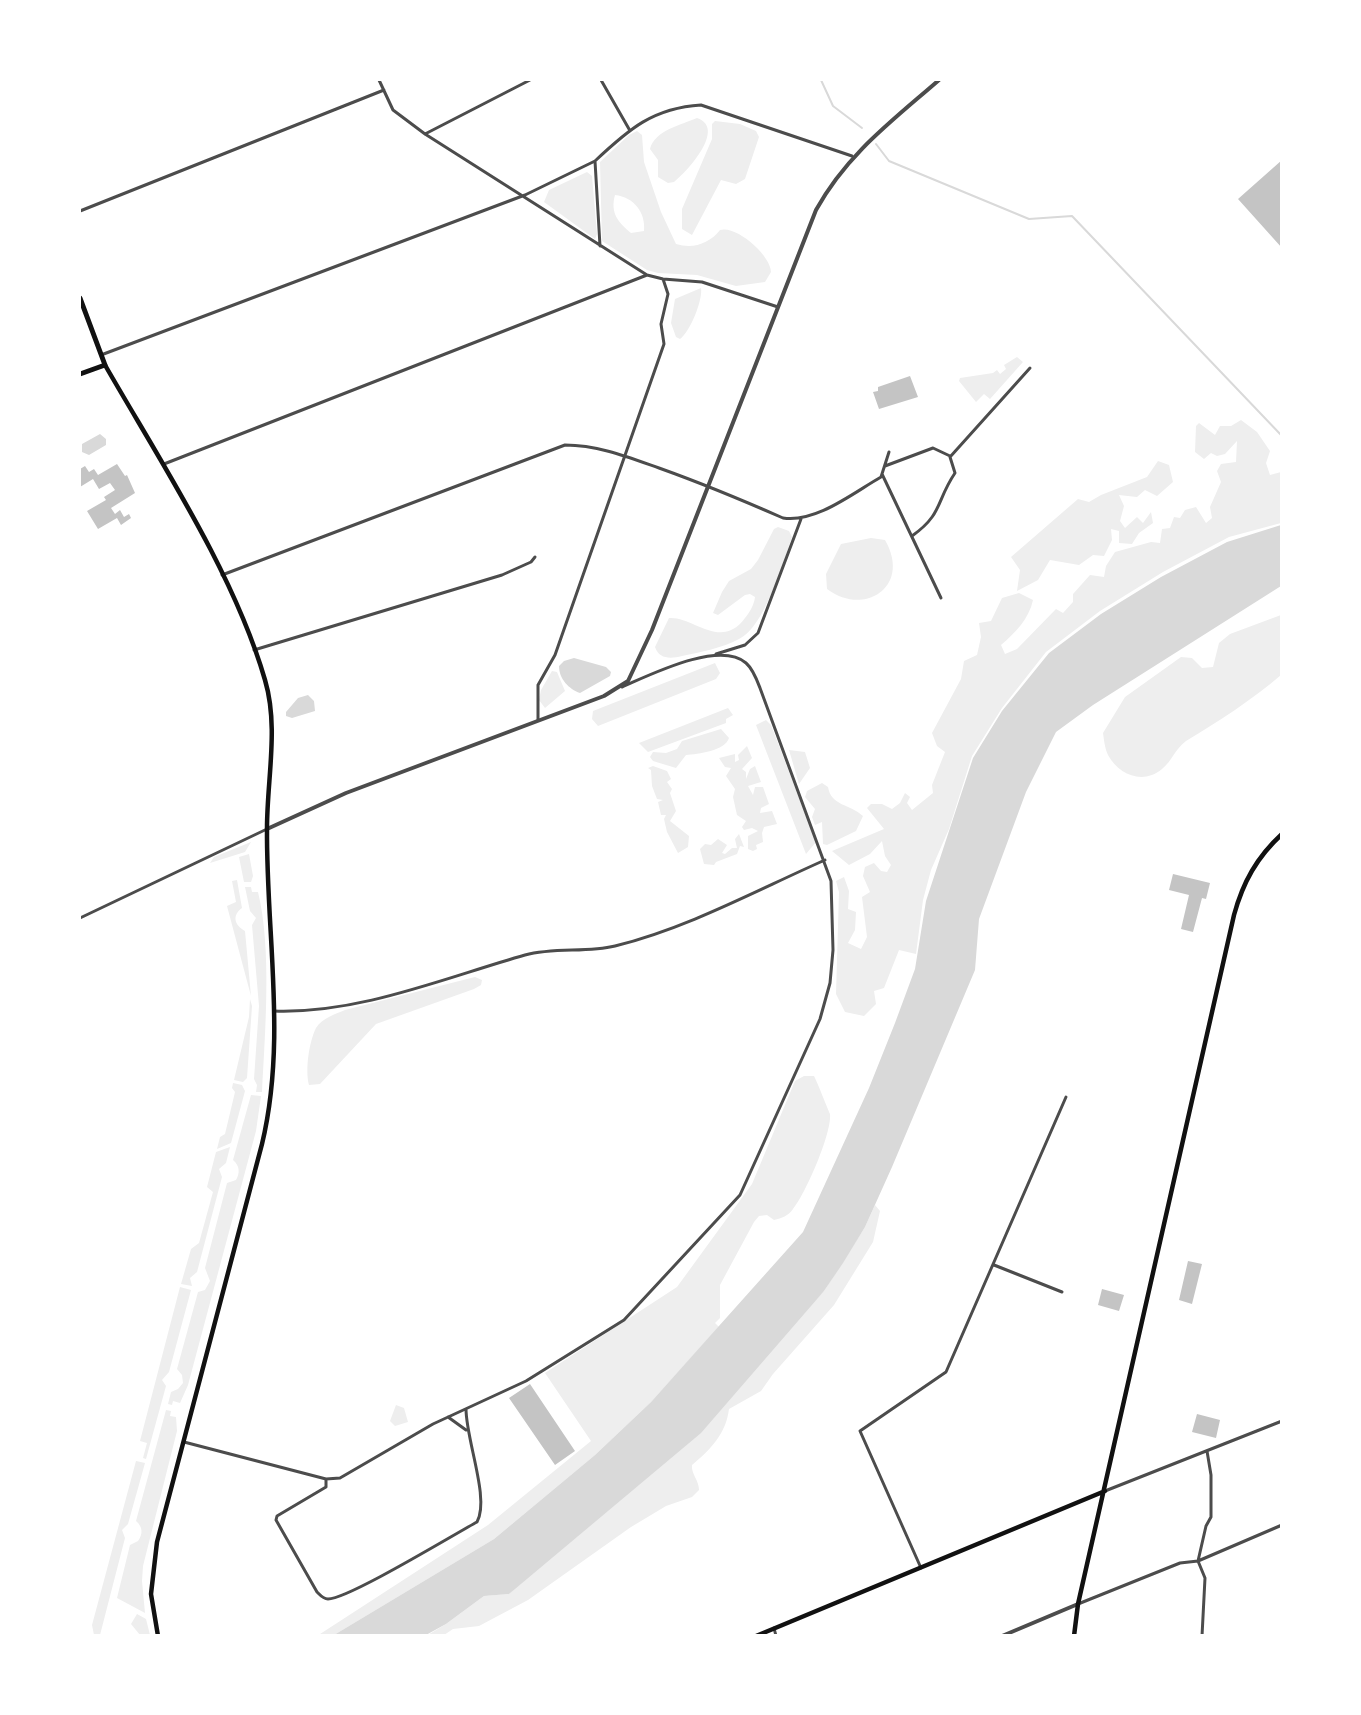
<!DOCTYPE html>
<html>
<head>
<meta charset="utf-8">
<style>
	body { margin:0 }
	#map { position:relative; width:1361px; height:1715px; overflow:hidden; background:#fff; font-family:"Playfair Display",serif }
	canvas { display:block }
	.frame { position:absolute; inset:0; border:81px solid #fff; pointer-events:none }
</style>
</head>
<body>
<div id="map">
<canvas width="1361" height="1715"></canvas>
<div class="frame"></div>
</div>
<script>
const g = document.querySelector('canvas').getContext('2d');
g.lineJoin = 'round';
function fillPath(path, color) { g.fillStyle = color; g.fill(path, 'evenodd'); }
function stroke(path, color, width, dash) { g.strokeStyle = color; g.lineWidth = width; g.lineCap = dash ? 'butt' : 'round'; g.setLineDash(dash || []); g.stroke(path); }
fillPath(new Path2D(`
	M697 118C727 128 687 172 674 182L668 183 658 177V160L650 149C655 130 681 125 697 118Z
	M715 121 740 124 756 131 759 137 745 179 736 184 721 180 692 235 682 229V209L712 139V124Z
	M637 131 642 135 644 162 661 212 676 244C693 249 709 244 720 230 737 225 771 256 771 272L765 282 736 286 697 275 658 273 647 270 602 241 600 162 629 135ZM615 195C634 197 646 213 644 231L631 233C618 222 610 213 615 195Z
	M587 172 592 176 597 234 595 239 544 202 549 190Z
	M701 288C703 300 690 332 680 339L676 337 671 323 675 299Z
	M1017 357 1023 362 990 399 984 394 976 402 959 381 960 378 993 373 997 370 1000 374 1006 369 1004 365Z
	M1241 420 1257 432 1270 451 1266 463 1270 475 1281 472V523L1229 537 1163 572 1100 611 1046 652 1002 708 972 756 949 829 931 870 923 900 916 954 899 950 884 988 874 991 876 1004 864 1016 845 1012 836 994 839 892 836 881 844 877 849 891 848 909 856 912 855 930 848 943 861 949 867 937 862 897 870 892 863 876 865 867 874 863 881 871 887 872 891 865 885 856 882 841 870 854 849 865 832 851 884 829 867 808 871 804H882L892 809 900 803 905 793 910 797 907 803 912 810 933 793 932 785 945 752 937 746 932 733 961 679 964 661 977 655 981 637 979 623 991 621 1002 598 1019 593 1033 600C1029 619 1015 633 1001 645L1005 654 1017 649 1056 609 1063 613 1073 602V594L1090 575 1104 577 1106 566 1115 552 1151 542 1160 543 1162 529 1170 528 1174 517 1180 518 1185 510 1196 507 1206 523 1212 518 1210 507 1221 482 1217 471 1221 464 1236 462 1237 441 1225 454 1217 456 1211 453 1204 459 1195 452 1196 426 1199 423 1215 435 1220 426H1231Z
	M1158 461 1169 465 1173 482 1157 496 1145 490 1137 497 1119 495 1124 506 1120 521 1125 528 1137 517 1143 523 1151 512 1153 523 1139 533 1132 544 1119 543V531L1111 529 1112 540 1104 556 1093 555 1079 565 1050 560 1038 580 1017 591 1020 570 1011 557 1078 499 1089 502 1101 495 1147 477Z
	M778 527 789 531 792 537C783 563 764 628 739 639 722 648 701 652 682 656 670 659 659 659 655 647L669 618C693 616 721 651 745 618 750 612 754 605 755 597L750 594 745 595 718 615 713 613 722 592 729 581 751 569 758 560 774 529Z
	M871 538 885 540C912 587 864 617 827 589L826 574 841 544Z
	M1281 615V675C1252 700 1219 721 1186 741 1175 749 1172 761 1162 769 1143 785 1119 775 1108 755 1105 749 1104 740 1103 733L1125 697 1181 657 1192 658 1202 668 1213 667 1219 643 1230 634Z
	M715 663 720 673 716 679 598 726 592 719 593 711Z
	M552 671 557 672 565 691 545 708 539 700 541 690Z
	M728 708 733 715 726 719V723L648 752 639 743Z
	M766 720 771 725 816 842 806 854 756 725Z
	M721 729 729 738C725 751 698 754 686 755L676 768 653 761 650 757 653 752 666 753 677 749 682 741Z
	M747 746 752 758 742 769 746 772V779L750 769 755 766 761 782 748 786 753 795 755 787H763L769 804 761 808 760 813 772 811 777 824 764 827 762 833 763 842 756 845 757 849 753 851 748 849V836L758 831 752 828 744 830 742 827 746 821 737 815 733 797 735 789 726 776 731 768 725 767 719 758 735 754V762L739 760 738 755Z
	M789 750 805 752 810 768 799 784Z
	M653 766 667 771 671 779 667 782 672 789 670 793 676 811 670 821 689 836 688 847 678 853 667 832 664 819 666 815H661L658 802 663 800 657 799 652 786 651 770 648 768Z
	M822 783 828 787C831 806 850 804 863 816L856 831 827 845 823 844 822 822 815 825 812 817 815 809 805 797 807 791Z
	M739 834 744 847 740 846 737 854 716 862 714 865 704 864 700 849 705 844 711 845 718 839 727 845 722 853 725 854 732 848H737L735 839Z
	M251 842 245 852 210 863 214 857Z
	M249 854 253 876 251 882H244L239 857Z
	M237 880 242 908C232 915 234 925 245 931L251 996 227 906 236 902 232 881Z
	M245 887H251L252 892H258C272 949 265 1033 262 1092H256L257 1085 254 1079 259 1006 252 925 256 918 250 911Z
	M475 977 482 980 481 985 474 989 376 1024 320 1084 309 1085C305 1070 309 1042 316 1028 322 1018 336 1014 345 1010Z
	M250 999 252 1006 247 1078 243 1082 234 1080 249 1017Z
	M804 1076H814C816 1079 829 1112 830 1114 832 1133 805 1195 793 1209 788 1216 782 1218 774 1220L767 1215 759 1216 754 1222 720 1285V1318L715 1323 719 1327 651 1402 595 1455 494 1539 334 1635 317 1636 488 1525 591 1441 545 1373 677 1287 752 1184 795 1081Z
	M233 1083 242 1085 245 1091 231 1143 217 1149 220 1137 225 1134 235 1092 232 1088Z
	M251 1095 261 1096 256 1131 188 1385 180 1403 173 1401 172 1405 168 1404 171 1392 178 1389 183 1383 182 1375 177 1369 198 1292 205 1290 210 1281 205 1268 227 1183 236 1180C240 1173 240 1166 233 1160Z
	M230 1147 226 1163 219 1169 222 1177 197 1272 190 1278 192 1286 181 1284 191 1249 199 1243 213 1192 207 1187 216 1152Z
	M875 1205 880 1211 873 1242 834 1305 773 1374 761 1391 729 1409C726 1434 710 1450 692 1465 691 1474 699 1480 699 1490L692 1497 666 1506 631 1527 528 1600 479 1626 453 1629 444 1635 426 1636 446 1624 484 1596 509 1594 824 1291 865 1227Z
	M180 1287 191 1290 169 1372 162 1380 166 1386 146 1459 143 1458 147 1443 140 1441Z
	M396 1405 404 1408 408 1422 395 1426 390 1421Z
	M166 1410 171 1411 170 1416 176 1417 177 1431 143 1566 142 1581 145 1613 117 1598 130 1545 138 1541C143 1534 143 1527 136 1521Z
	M136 1461 145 1463 128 1524 122 1530 125 1538 100 1635H94L92 1625Z
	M137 1614 146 1619 150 1635H140L131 1624Z`), '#eee');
fillPath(new Path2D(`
	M100 434 106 439V445L89 455 82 452V444Z
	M1281 525V586L1093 705 1056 732 1026 792 979 919 975 970 892 1167 865 1227 843 1263 824 1291 701 1433 509 1594 484 1596 446 1624 426 1635H334L494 1539 595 1455 651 1402 803 1232 869 1088 895 1023 915 969 926 901 973 758 1002 711 1049 653 1101 614 1161 577 1227 542Z
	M574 658 606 667 611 672 610 676 580 693C569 689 559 679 559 666L564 661Z
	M308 695 314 701 315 711 292 718 286 716V712L298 698Z`), '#d9d9d9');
stroke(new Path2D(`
	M821 80 833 106 862 128
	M876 144 889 161 1029 219 1072 216 1282 436`), '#d9d9d9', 2);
fillPath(new Path2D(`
	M1282 160V248L1238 199Z
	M910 376 918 397 879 409 873 392 878 391V387Z
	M117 464 125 476 127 475 135 493 111 508 115 514 120 510 124 517 129 514 131 518 121 525 117 518 98 529 87 511 106 500 104 497 115 490 110 483 99 489 93 479 80 487V469L85 466 89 472 94 469 98 475Z
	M1173 874 1210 883 1206 899 1202 898 1193 932 1181 929 1189 895 1169 890Z
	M1188 1261 1202 1264 1192 1304 1179 1300Z
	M1102 1289 1124 1295 1119 1311 1098 1305Z
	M530 1384 575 1451 555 1465 509 1398Z
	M1197 1414 1220 1420 1216 1438 1192 1432Z`), '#c4c4c4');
stroke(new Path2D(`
	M379 80 393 110 425 134 647 275 663 279 702 282 778 307
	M601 80 629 129
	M425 134 530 80
	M80 211 384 90
	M600 246 595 161C629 129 653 108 701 105L852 156
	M101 355 525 195 595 161
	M950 457 1030 368
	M164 464 647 275
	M885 466 933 448 950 456
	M882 474 941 598
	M912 536C943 514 936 501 955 473L950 457
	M222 575 565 445C598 445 628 457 659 468 701 483 742 500 783 518 816 523 853 493 881 477L889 452
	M254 650 502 575 531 562 535 557
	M716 654 745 645 758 633 801 519
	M538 720V685L555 655 664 344 661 324 668 294 663 279
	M80 918 267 829
	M274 1011C359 1014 444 978 525 955 555 947 586 953 615 946 688 928 757 890 825 860
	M994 1265 1062 1292
	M448 1417 466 1430
	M184 1442 326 1479 340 1478 433 1424 526 1381 624 1320 740 1195 820 1019 830 983 833 950 831 881 760 688C757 680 753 669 746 663 719 640 650 675 622 687
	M326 1479V1487L277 1516 276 1520 317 1592C320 1595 323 1599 328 1599 348 1599 453 1535 477 1522 490 1499 466 1440 466 1409
	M1105 1491 1282 1421
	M921 1568 860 1431 946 1372 1066 1097
	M1078 1604 1180 1563 1198 1561 1282 1525
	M774 1628 776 1636
	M1202 1636 1205 1578 1198 1561 1206 1526 1211 1517V1475L1207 1451`), '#4c4c4c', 3);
stroke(new Path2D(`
	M267 829 346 793 604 696 628 681 652 630 816 210C847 154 892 121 939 80
	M1002 1636 1078 1604`), '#4c4c4c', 4);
stroke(new Path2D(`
	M756 1636 1105 1491
	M1074 1636 1078 1604 1234 915C1243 882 1257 857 1282 834`), '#111', 4.5);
stroke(new Path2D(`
	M105 365C160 461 234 573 265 680 279 727 267 779 267 828 266 934 287 1040 262 1144L157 1542 151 1594 158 1636`), '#111', 4.5);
stroke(new Path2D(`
	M80 298 105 365 80 374`), '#111', 5);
</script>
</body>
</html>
